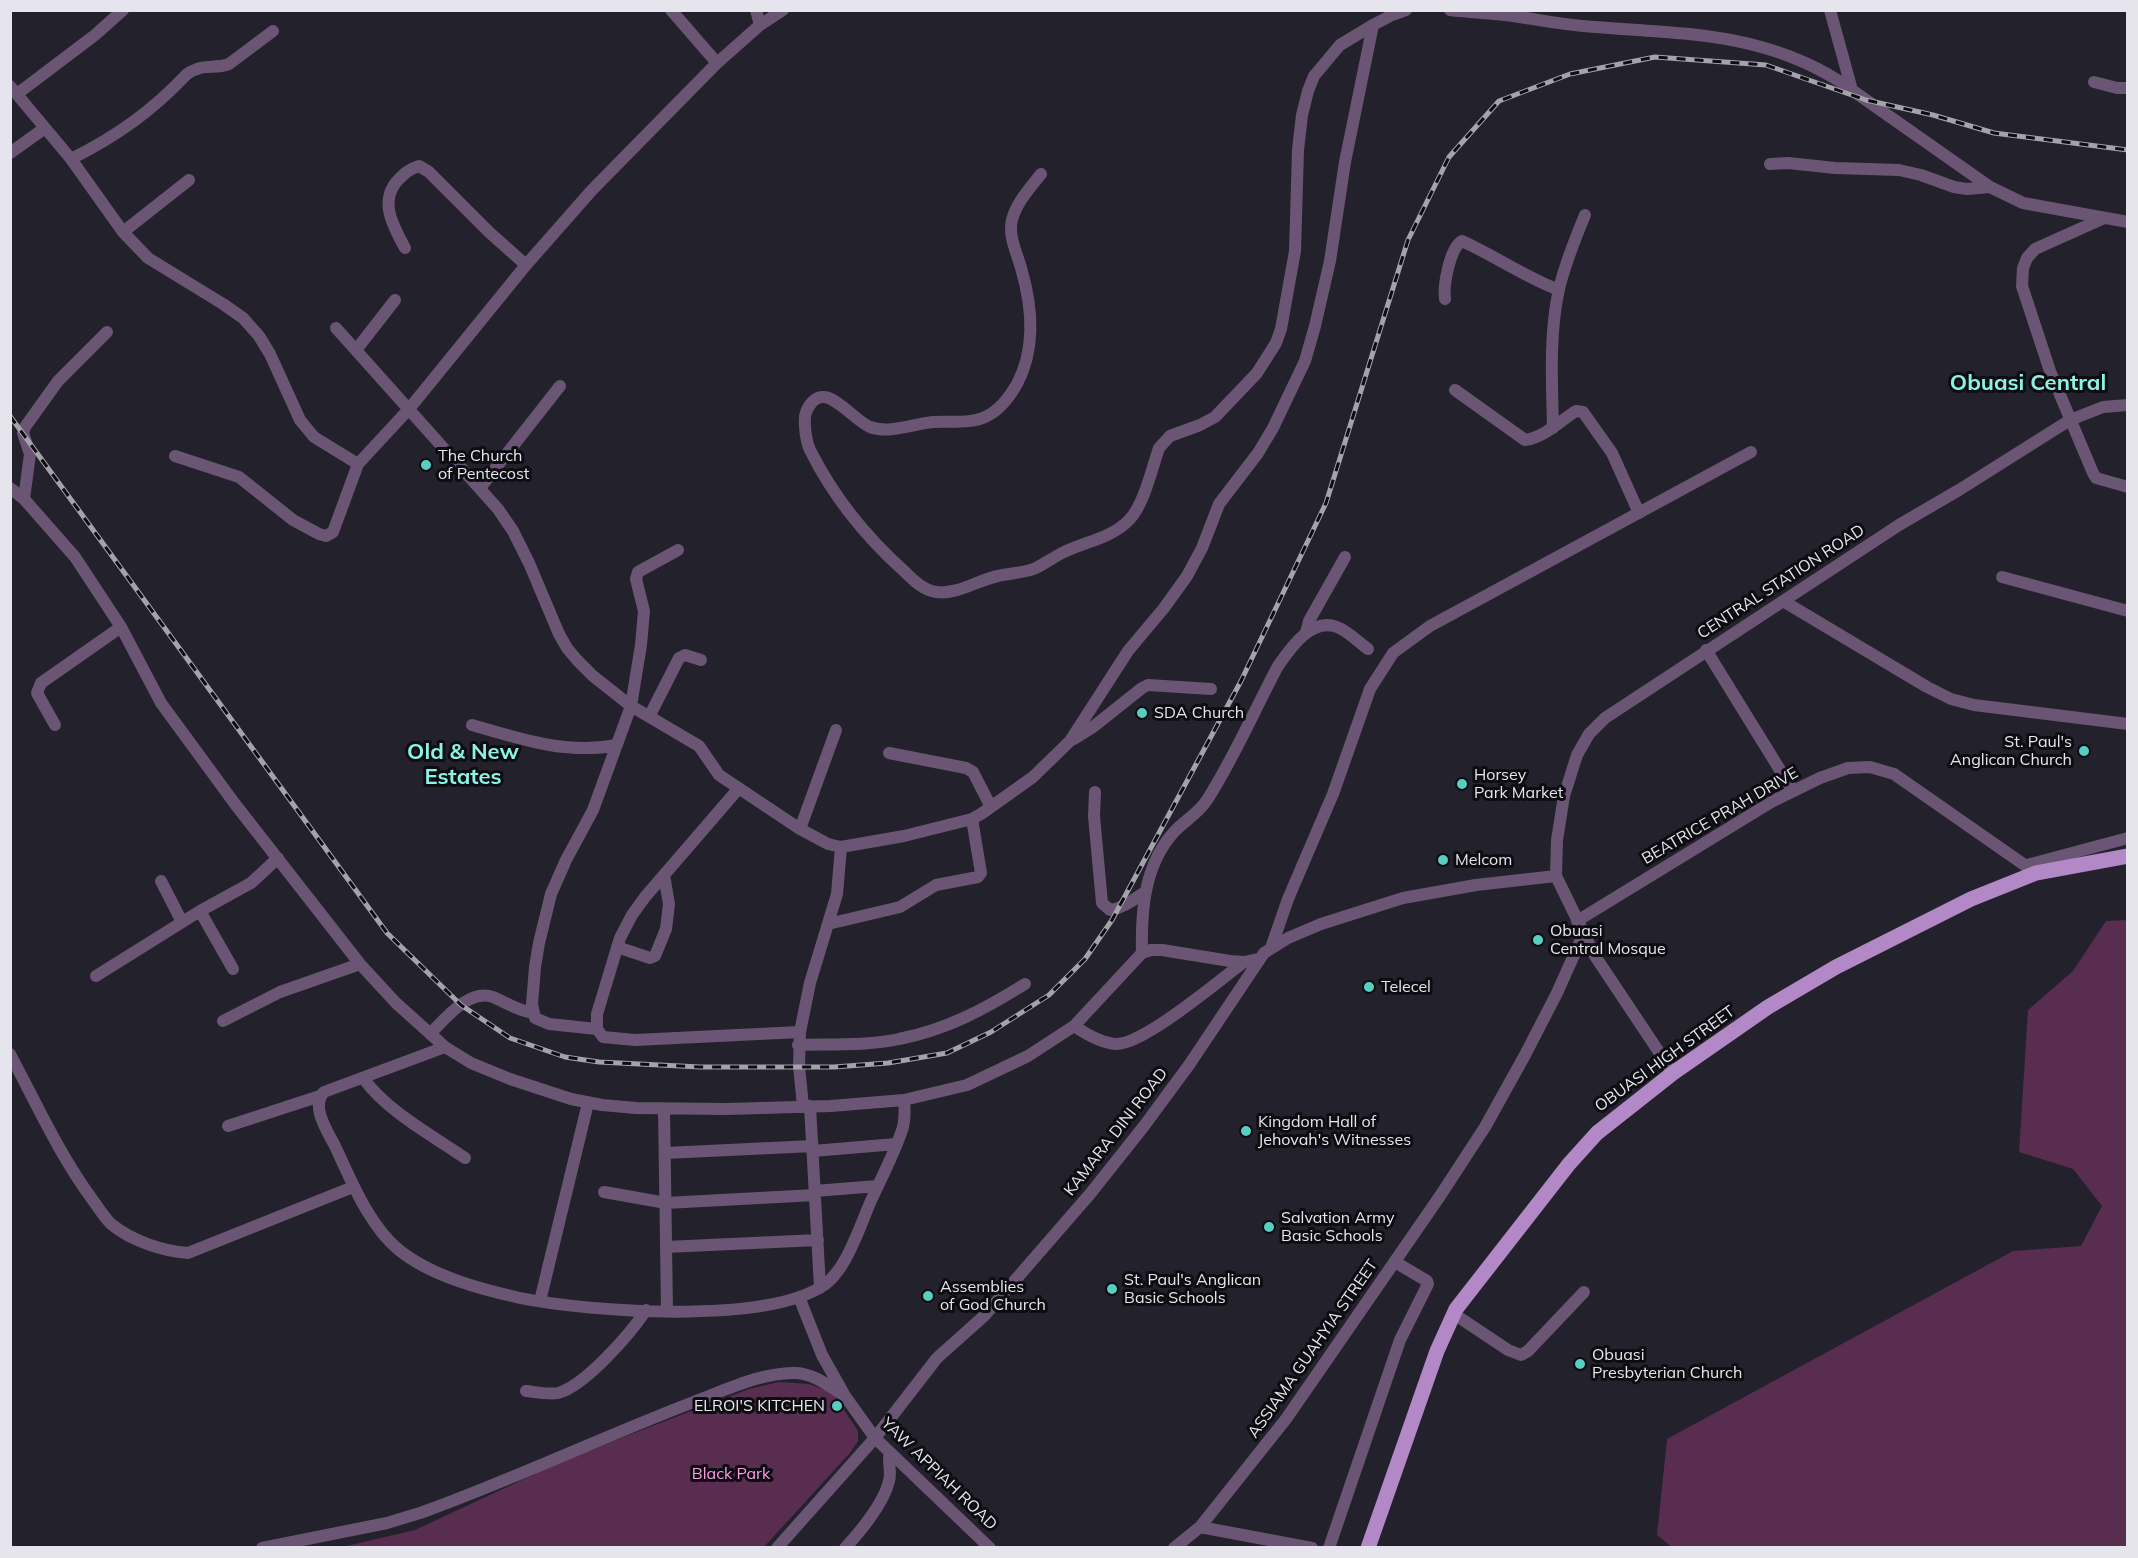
<!DOCTYPE html>
<html>
<head>
<meta charset="utf-8">
<style>
	body { margin:0 }
	#map { position:relative; width:2138px; height:1558px; overflow:hidden; background:#23212c; font-family:Mulish,sans-serif }
	canvas { display:block }
	.frame { position:absolute; inset:0; border:12px solid #e6e5ed; pointer-events:none }
</style>
</head>
<body>
<div id="map">
<canvas width="2138" height="1558"></canvas>
<div class="frame"></div>
</div>
<script>
const g = document.querySelector('canvas').getContext('2d');
g.lineJoin = 'round';
function fillPath(path, color) { g.fillStyle = color; g.fill(path, 'evenodd'); }
function stroke(path, color, width, dash) { g.strokeStyle = color; g.lineWidth = width; g.lineCap = dash ? 'butt' : 'round'; g.setLineDash(dash || []); g.stroke(path); }
function label(font, color, halo, rows, align = 'center') {
  g.font = font + ' Mulish,sans-serif'; g.lineWidth = 6; g.setLineDash([]); g.textBaseline = 'middle'; g.strokeStyle = halo; g.fillStyle = color; for (const [text, x, y, turn = 0] of rows) {
    g.save(); g.translate(x, y); g.rotate((+turn || 0) * Math.PI / 180); g.textAlign = isNaN(turn) ? turn : align; if (halo) g.strokeText(text, 0, 0); g.fillText(text, 0, 0); g.restore();
  }
}
fillPath(new Path2D(`
	M2127 920V1547H1672L1657 1535 1667 1439 2013 1251 2081 1246 2102 1206 2073 1169 2019 1152 2028 1010 2073 971 2106 921Z
	M779 1382 809 1384 833 1393 858 1431V1441L850 1453 764 1547 338 1548 415 1530 569 1458 749 1389Z`), '#582d4f');
stroke(new Path2D(`
	M671 10 717 63
	M1450 10C1473 13 1496 13 1519 17 1540 20 1561 24 1583 26 1675 34 1758 30 1839 81L1990 187 2023 203 2128 222
	M1830 10 1852 90
	M760 25 783 10
	M2094 82 2117 88H2128
	M10 86 71 159 123 232 148 258 223 304 243 318 259 336 270 354 300 420 314 437 358 464
	M17 94 95 35 123 10
	M10 153 45 128
	M71 159C117 136 152 111 187 74 206 62 212 70 229 64L273 31
	M1770 164 1788 163 1835 168 1899 170 1921 175 1954 187 1967 189 1990 187
	M1041 174C1030 188 1016 203 1012 220 1008 236 1017 253 1021 268 1032 305 1036 348 1017 384 1010 396 1000 410 987 416 973 424 949 421 933 422 913 424 889 434 870 427 856 421 838 398 824 397 814 396 807 407 805 416 804 426 806 441 810 450 833 496 866 537 904 571 913 580 923 590 936 592 957 595 978 580 998 576 1011 573 1024 573 1036 568 1046 563 1054 557 1062 553 1084 542 1112 538 1129 520 1144 505 1152 468 1159 448L1170 436 1200 425 1215 417 1257 373 1276 343 1281 329 1295 251 1298 150 1302 115 1308 91 1314 76 1340 45 1373 25
	M2102 219 2035 249 2027 258 2023 268 2022 286 2050 371 2093 473 2096 478 2128 487
	M123 232 189 180
	M405 248C393 226 378 200 399 179 406 172 410 169 419 166L429 172 489 232 526 265
	M1445 299C1443 285 1450 248 1462 241 1495 256 1525 277 1559 290
	M336 328 498 509 513 531 529 563 559 634 567 648 577 660 593 676 631 706 699 746 719 775 800 829 828 844 841 847 904 836 972 819 981 814 1033 777 1070 741 1128 651 1164 608 1187 576 1202 548 1219 504 1258 453 1273 428 1305 361 1315 326 1330 261 1345 162 1373 25 1392 15 1406 10
	M356 350 395 300
	M1455 390 1525 440C1545 437 1560 421 1576 411L1583 412 1612 453 1639 513
	M1553 428C1552 382 1549 334 1559 289 1565 264 1575 239 1585 215
	M175 456 239 477 293 520 319 534 326 536 333 532 358 464 409 409 526 265 592 190 717 63 760 25 756 10
	M10 488 24 499 75 557 121 627 161 703 235 804 360 964 396 1003 445 1047 471 1063 510 1079 571 1099 602 1105 636 1108 726 1109 831 1106 904 1100 967 1085 1028 1056 1074 1026 1142 953 1151 950H1162L1230 961 1244 962 1258 959
	M480 488 560 386
	M24 499 30 454 23 433 25 427 58 381 107 332
	M2002 577 2128 611
	M1783 601 1927 687 1951 699 1974 705 2128 724
	M1306 633 1309 621 1345 557
	M1706 650 1793 791
	M649 717 679 658 685 655 701 660
	M55 725 37 693 41 683 121 627
	M472 725C520 739 567 755 617 745
	M1074 739 1093 727 1142 688 1148 685 1211 689
	M889 753 966 768 973 772 991 807
	M739 788 645 897 632 915 620 938 597 1014V1029L603 1037 635 1040 800 1032
	M1095 792 1094 816 1102 903 1110 910C1124 908 1134 899 1145 892
	M800 829 836 730
	M2027 865 2128 838
	M161 881 182 922
	M1577 921 1773 801 1820 778 1848 768 1870 767 1894 774 2036 873
	M828 924 900 907 936 885 978 877 981 873 972 819
	M617 947 650 958 655 956 666 929 669 904 664 875
	M1271 948 1288 899 1333 794 1370 689 1393 653 1430 626 1751 452
	M1142 953C1141 911 1144 865 1174 832 1185 820 1198 814 1207 800 1234 758 1254 711 1278 666 1290 649 1311 617 1337 627 1348 631 1358 642 1368 649
	M233 969 200 911 251 883 278 858
	M96 976 200 911
	M223 1021 280 992 360 964
	M1074 1026C1086 1034 1101 1043 1116 1044 1143 1045 1220 980 1244 962
	M597 1029 549 1024 535 1018 532 1004 535 967 539 943 551 894 566 860 593 810 631 706 641 645 644 611 636 579 638 572 678 550
	M430 1034C445 1019 469 988 493 997 507 1003 517 1010 533 1013
	M798 1045C831 1044 867 1046 899 1039 946 1030 985 1009 1025 984
	M445 1047 324 1092C310 1106 328 1132 335 1146 351 1180 369 1226 399 1250 431 1276 480 1289 520 1298 589 1312 761 1324 821 1287 829 1283 834 1276 840 1268 853 1249 861 1224 870 1203 881 1178 895 1153 903 1127 905 1118 905 1110 904 1100
	M10 1054C36 1103 59 1154 92 1199 98 1207 104 1217 111 1224 132 1241 162 1251 188 1253L353 1187
	M1673 1073 1595 956 1556 876 1557 840 1564 796 1577 755 1589 734 1605 718 1899 525 1959 490 2070 420 2103 407 2128 405
	M363 1078C388 1112 430 1134 465 1158
	M803 1106 799 1066 800 1032 810 983 837 894 841 847
	M810 1106 820 1288
	M664 1109 667 1310
	M228 1126 320 1096
	M813 1151 896 1144
	M665 1153 813 1146
	M815 1191 878 1186
	M604 1192 666 1203 815 1195
	M666 1247 818 1240
	M799 1297 822 1355 845 1396 875 1438 990 1548
	M540 1301 588 1103
	M1454 1314 1508 1350 1521 1355 1528 1351 1584 1292
	M526 1391C535 1392 549 1395 558 1393 585 1386 631 1333 646 1310
	M1200 1527 1312 1548
	M262 1548 387 1523 420 1513C512 1480 600 1438 691 1403 724 1391 761 1372 796 1373 815 1374 830 1387 845 1396
	M777 1548 875 1438 937 1358 984 1316 1090 1194 1144 1126 1189 1065 1264 953 1288 938 1321 924 1403 898 1476 885 1556 876
	M845 1548C860 1532 884 1503 889 1481 892 1471 887 1463 890 1453
	M1174 1548 1200 1527 1286 1419 1440 1196 1485 1127 1525 1055 1557 993 1583 935
	M1329 1548 1400 1340 1428 1284 1427 1281 1395 1262`), '#6a5674', 12);
stroke(new Path2D(`
	M1368 1548 1437 1351 1456 1309 1569 1164 1597 1133 1673 1073 1768 1007 1836 967 1971 899 2036 873 2128 856`), '#b288c6', 15);
const rail = new Path2D(`
	M10 416 387 933 461 1005 510 1038 565 1057 599 1062 700 1067H834L888 1063 947 1053 991 1032 1049 995 1085 959 1112 920 1241 681 1326 503 1408 240 1449 157 1499 101 1570 74 1655 57 1766 65 1866 100 1933 115 1994 133 2128 150`);
stroke(rail, '#a4a3ac', 5);
stroke(rail, '#0d0c11', 3, [9]);
for (const [x, y, r, color] of [
	[426,465,6,"#57cec1"],
	[1142,713,6,"#57cec1"],
	[2084,751,6,"#57cec1"],
	[1462,784,6,"#57cec1"],
	[1443,860,6,"#57cec1"],
	[1538,940,6,"#57cec1"],
	[1369,987,6,"#57cec1"],
	[1246,1131,6,"#57cec1"],
	[1269,1227,6,"#57cec1"],
	[1112,1289,6,"#57cec1"],
	[928,1296,6,"#57cec1"],
	[1580,1364,6,"#57cec1"],
	[837,1406,6,"#57cec1"]
]) { const dot = new Path2D(); dot.arc(x, y, r, 0, 2 * Math.PI); g.fillStyle = color; g.fill(dot); stroke(dot, '#0d0c11', 2); }
label('16px', '#e6e5ed', '#0d0c11', [
	["The Church",438,456],
	["of Pentecost",438,474],
	["SDA Church",1154,713],
	["St. Paul's",2072,742,"right"],
	["Anglican Church",2072,760,"right"],
	["Horsey",1474,775],
	["Park Market",1474,793],
	["Melcom",1455,860],
	["Obuasi",1550,931],
	["Central Mosque",1550,949],
	["Telecel",1381,987],
	["Kingdom Hall of",1258,1122],
	["Jehovah's Witnesses",1258,1140],
	["Salvation Army",1281,1218],
	["Basic Schools",1281,1236],
	["St. Paul's Anglican",1124,1280],
	["Basic Schools",1124,1298],
	["Assemblies",940,1287],
	["of God Church",940,1305],
	["Obuasi",1592,1355],
	["Presbyterian Church",1592,1373],
	["ELROI'S KITCHEN",825,1406,"right"]
], 'left');
label('16px', '#e6e5ed', '#0d0c11', [
	["CENTRAL STATION ROAD",1781,582,-33],
	["BEATRICE PRAH DRIVE",1720,816,-30],
	["OBUASI HIGH STREET",1665,1059,-36],
	["KAMARA DINI ROAD",1116,1132,-52],
	["ASSIAMA GUAHYIA STREET",1313,1349,-55],
	["YAW APPIAH ROAD",939,1474,44]
]);
label('16px', '#fe9ce6', '#0d0c11', [
	["Black Park",731,1474]
]);
label('bold 22px', '#8af3e6', '#0d0c11', [
	["Obuasi Central",2028,383],
	["Old & New",463,752],
	["Estates",463,777]
]);
</script>
</body>
</html>
